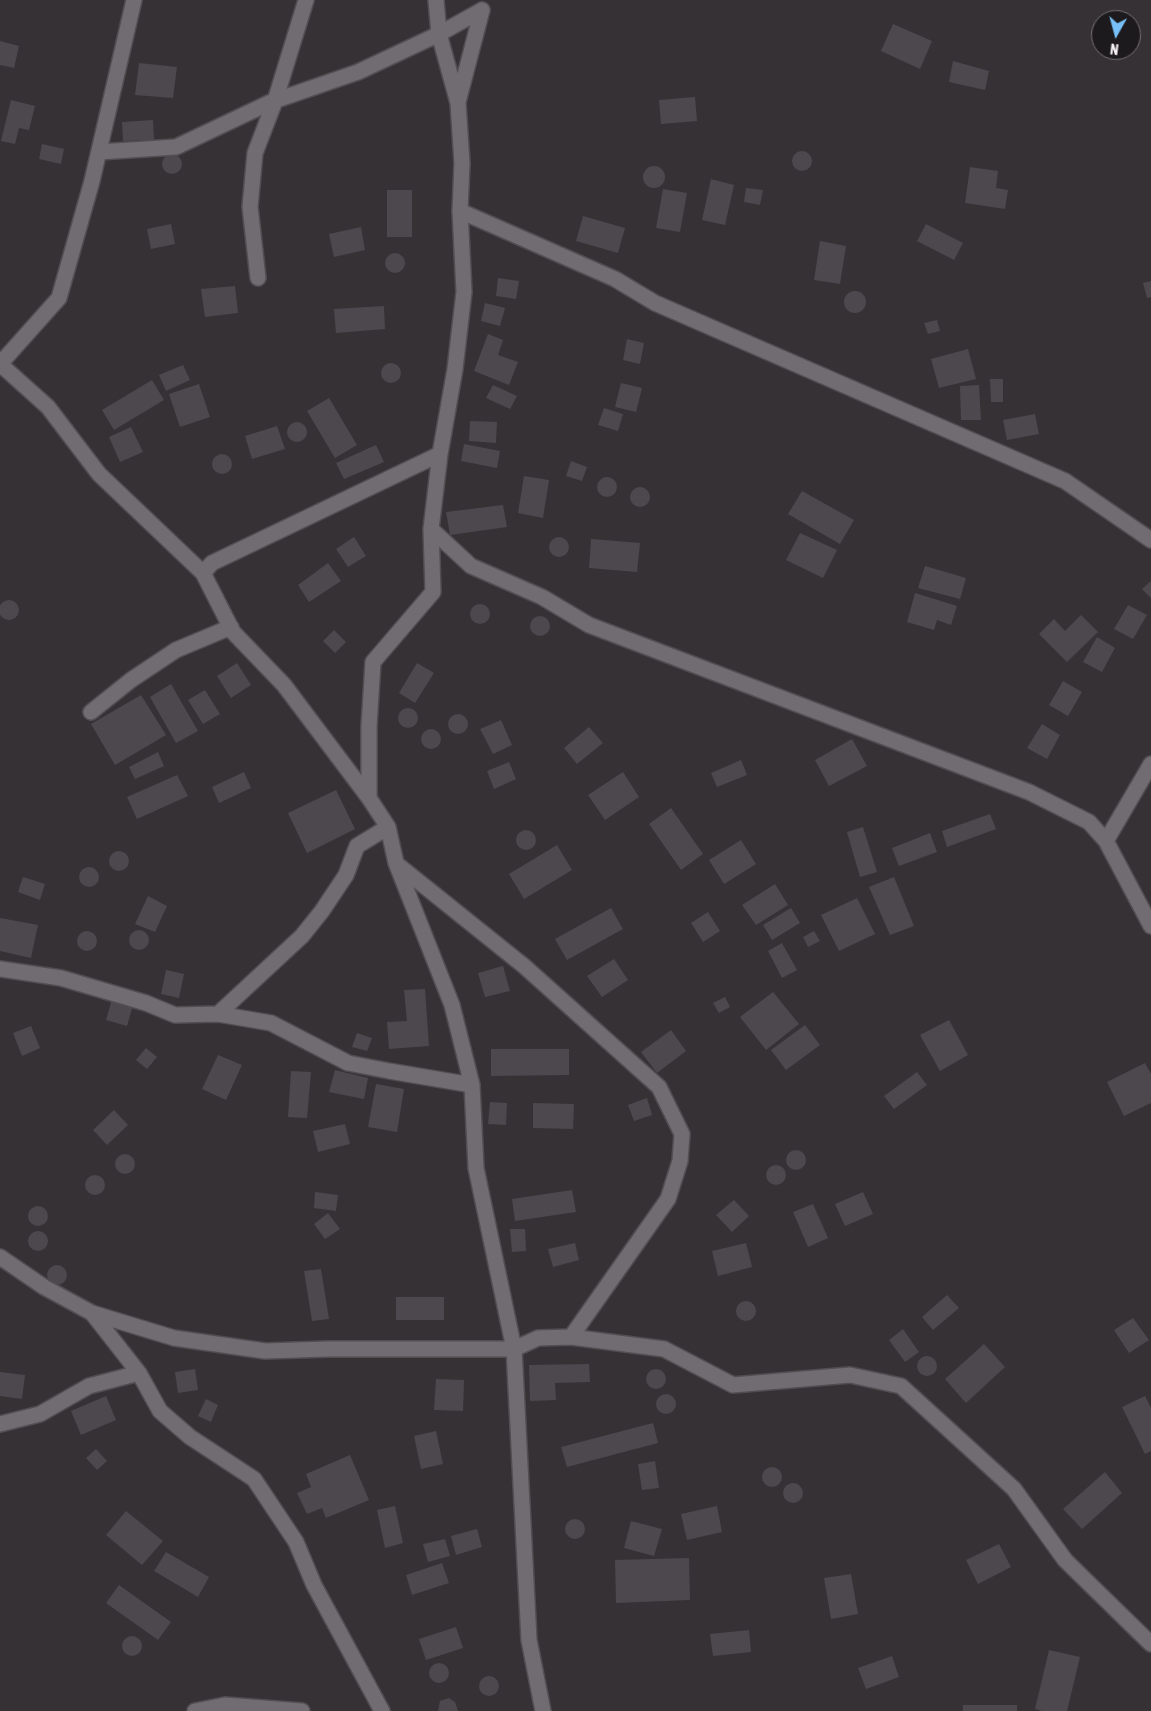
<!DOCTYPE html>
<html>
<head>
<meta charset="utf-8">
<style>
	body { margin:0 }
	#map { position:relative; width:1151px; height:1711px; overflow:hidden; background:#363135; font-family:"Asap Condensed",sans-serif }
	canvas { display:block }
	.north { position:absolute; left:1091px; top:10px; width:50px; height:50px; box-sizing:border-box; background:#1c1a1c; border:1px solid #747173; border-radius:50%; rotate:187deg; font-size:14px; font-weight:700; line-height:20px; text-align:center; color:#f7f3f6 }
	.north::after { content:''; display:block; margin:auto; width:18px; height:22px; background:#78bff7; clip-path:polygon(50% 0,100% 100%,50% 72%,0 100%) }
</style>
</head>
<body>
<div id="map">
<canvas width="1151" height="1711"></canvas>
<div class="north">N</div>
</div>
<script>
const g = document.querySelector('canvas').getContext('2d');
g.lineJoin = 'round';
function fillPath(path, color) { g.fillStyle = color; g.fill(path, 'evenodd'); }
function stroke(path, color, width, dash) { g.strokeStyle = color; g.lineWidth = width; g.lineCap = dash ? 'butt' : 'round'; g.setLineDash(dash || []); g.stroke(path); }
fillPath(new Path2D(`
	M893 24 932 41 920 69 881 51Z
	M0 41 19 46 14 68 0 65Z
	M953 61 989 71 985 90 949 82Z
	M139 63 177 67 173 98 135 95Z
	M695 97 697 121 661 124 659 100Z
	M11 100 35 106 29 130 19 128 15 144 1 141Z
	M153 120 154 140 123 141 122 122Z
	M42 144 64 149 61 164 39 159Z
	M792 161a10 10 0 1 1 20 0a10 10 0 1 1-20 0Z
	M162 164a10 10 0 1 1 20 0a10 10 0 1 1-20 0Z
	M643 177a11 11 0 1 1 22 0a11 11 0 1 1-22 0Z
	M970 167 998 171 996 188 1008 190 1005 209 965 203Z
	M711 179 734 185 725 225 702 220Z
	M746 188 763 190 760 205 744 202Z
	M663 189 687 193 680 232 656 228Z
	M387 190H412V237H387Z
	M583 216 625 228 618 253 576 241Z
	M171 224 175 244 151 249 147 229Z
	M926 224 963 243 954 260 917 241Z
	M361 227 365 250 334 257 329 234Z
	M820 241 846 246 840 284 814 280Z
	M385 263a10 10 0 1 1 20 0a10 10 0 1 1-20 0Z
	M498 278 519 281 516 299 496 296Z
	M1151 281V297L1147 298 1143 283Z
	M235 286 238 313 205 317 201 289Z
	M844 302a11 11 0 1 1 22 0a11 11 0 1 1-22 0Z
	M485 303 505 308 500 326 481 321Z
	M384 306 385 329 336 333 334 309Z
	M937 320 940 331 928 334 924 323Z
	M488 334 503 340 498 355 518 362 509 385 474 371Z
	M627 339 644 343 640 364 623 360Z
	M968 349 976 379 939 388 931 359Z
	M381 373a10 10 0 1 1 20 0a10 10 0 1 1-20 0Z
	M183 365 190 380 166 391 159 375Z
	M990 379H1003V402H991Z
	M152 380 164 400 114 430 102 410Z
	M621 383 642 388 636 412 615 407Z
	M199 384 210 417 180 427 169 394Z
	M493 385 517 396 510 409 486 398Z
	M979 385 981 420H961L960 386Z
	M329 398 357 445 335 458 307 411Z
	M604 408 623 414 618 431 598 425Z
	M1035 414 1039 434 1007 440 1003 420Z
	M470 421 497 422 496 443 469 441Z
	M287 432a10 10 0 1 1 20 0a10 10 0 1 1-20 0Z
	M277 426 285 449 252 459 245 436Z
	M131 427 143 452 120 462 109 437Z
	M464 444 500 451 497 468 461 461Z
	M376 445 384 462 344 479 336 463Z
	M212 464a10 10 0 1 1 20 0a10 10 0 1 1-20 0Z
	M571 461 587 467 582 481 566 476Z
	M524 476 549 480 543 518 518 513Z
	M597 487a10 10 0 1 1 20 0a10 10 0 1 1-20 0Z
	M630 497a10 10 0 1 1 20 0a10 10 0 1 1-20 0Z
	M802 491 854 520 840 544 788 514Z
	M503 505 507 527 450 535 446 512Z
	M800 533 837 550 823 578 786 560Z
	M549 547a10 10 0 1 1 20 0a10 10 0 1 1-20 0Z
	M354 537 366 556 348 567 336 549Z
	M591 539 640 543 637 572 589 568Z
	M328 563 341 581 309 602 298 585Z
	M925 566 966 578 960 599 918 588Z
	M1151 581V598L1142 589Z
	M915 593 957 606 951 625 937 620 934 630 907 622Z
	M-1 610a10 10 0 1 1 20 0a10 10 0 1 1-20 0Z
	M470 614a10 10 0 1 1 20 0a10 10 0 1 1-20 0Z
	M1128 605 1147 615 1133 639 1114 629Z
	M1081 615 1098 632 1067 662 1039 634 1054 619 1065 631Z
	M530 626a10 10 0 1 1 20 0a10 10 0 1 1-20 0Z
	M334 630 346 642 335 653 323 641Z
	M1097 637 1115 648 1102 672 1083 662Z
	M237 663 251 685 231 698 217 676Z
	M417 663 434 673 415 703 399 693Z
	M1063 681 1082 692 1068 716 1049 705Z
	M171 684 198 731 176 743 150 697Z
	M205 690 220 714 203 724 188 700Z
	M141 695 166 735 115 765 91 724Z
	M398 718a10 10 0 1 1 20 0a10 10 0 1 1-20 0Z
	M448 724a10 10 0 1 1 20 0a10 10 0 1 1-20 0Z
	M501 720 512 745 493 754 480 729Z
	M1042 724 1060 735 1047 759 1027 748Z
	M589 727 603 743 577 764 564 748Z
	M421 739a10 10 0 1 1 20 0a10 10 0 1 1-20 0Z
	M852 739 867 766 829 786 815 760Z
	M158 752 164 766 135 779 129 767Z
	M741 760 747 775 717 787 711 773Z
	M509 762 516 779 494 789 487 771Z
	M244 772 251 788 219 803 212 787Z
	M623 772 639 797 605 820 588 795Z
	M177 775 188 796 137 819 127 797Z
	M336 790 355 829 307 853 288 813Z
	M671 808 703 854 681 870 649 824Z
	M990 814 996 829 947 847 942 831Z
	M863 827 877 872 860 877 847 832Z
	M516 840a10 10 0 1 1 20 0a10 10 0 1 1-20 0Z
	M930 833 937 852 899 866 892 848Z
	M741 840 756 864 724 884 709 860Z
	M557 845 572 870 524 899 509 874Z
	M109 861a10 10 0 1 1 20 0a10 10 0 1 1-20 0Z
	M79 877a10 10 0 1 1 20 0a10 10 0 1 1-20 0Z
	M23 877 45 884 40 900 18 892Z
	M894 877 914 926 890 935 869 887Z
	M775 884 788 905 756 925 742 905Z
	M148 896 167 906 155 932 135 924Z
	M857 898 875 934 839 951 821 915Z
	M611 908 623 929 567 960 555 939Z
	M791 908 800 923 772 940 763 925Z
	M708 912 720 931 703 942 691 923Z
	M0 918 38 925 31 958 0 951Z
	M129 940a10 10 0 1 1 20 0a10 10 0 1 1-20 0Z
	M77 941a10 10 0 1 1 20 0a10 10 0 1 1-20 0Z
	M814 931 820 941 808 947 803 937Z
	M782 943 797 970 782 978 768 951Z
	M614 959 628 980 602 997 587 976Z
	M503 966 510 991 485 997 478 973Z
	M166 970 184 974 179 998 161 994Z
	M425 989 429 1046 389 1049 387 1022 407 1021 404 990Z
	M773 992 799 1024 766 1050 740 1017Z
	M725 997 730 1007 719 1013 713 1003Z
	M112 999 133 1005 127 1026 106 1020Z
	M949 1020 968 1055 940 1071 920 1035Z
	M805 1025 820 1045 786 1070 771 1050Z
	M31 1026 40 1048 22 1056 13 1033Z
	M671 1030 686 1051 657 1073 641 1052Z
	M357 1033 372 1038 367 1051 352 1047Z
	M146 1048 157 1057 147 1069 136 1060Z
	M491 1049H569V1075L491 1076Z
	M218 1055 242 1065 226 1100 202 1089Z
	M1145 1063 1151 1074V1103L1124 1116 1107 1082Z
	M335 1070 368 1078 364 1099 329 1092Z
	M291 1071 311 1072 307 1118 288 1117Z
	M917 1072 927 1085 894 1109 884 1096Z
	M376 1084 404 1089 397 1132 368 1127Z
	M647 1098 652 1115 634 1121 628 1105Z
	M490 1102 507 1103 506 1125 488 1124Z
	M533 1103 574 1104 573 1129 533 1128Z
	M114 1110 128 1125 107 1145 93 1130Z
	M345 1124 350 1144 318 1152 313 1131Z
	M786 1160a10 10 0 1 1 20 0a10 10 0 1 1-20 0Z
	M115 1164a10 10 0 1 1 20 0a10 10 0 1 1-20 0Z
	M766 1175a10 10 0 1 1 20 0a10 10 0 1 1-20 0Z
	M85 1185a10 10 0 1 1 20 0a10 10 0 1 1-20 0Z
	M572 1190 576 1212 515 1221 512 1199Z
	M315 1192 338 1195 336 1211 314 1208Z
	M863 1192 873 1214 845 1226 835 1204Z
	M734 1200 749 1216 732 1232 716 1215Z
	M813 1204 828 1238 808 1247 793 1212Z
	M28 1216a10 10 0 1 1 20 0a10 10 0 1 1-20 0Z
	M328 1213 340 1229 325 1239 314 1224Z
	M510 1229H525L526 1251 512 1252Z
	M28 1241a10 10 0 1 1 20 0a10 10 0 1 1-20 0Z
	M575 1243 579 1260 553 1267 548 1249Z
	M746 1243 752 1267 718 1276 712 1251Z
	M47 1275a10 10 0 1 1 20 0a10 10 0 1 1-20 0Z
	M321 1269 329 1319 312 1321 304 1271Z
	M947 1295 959 1308 933 1330 922 1317Z
	M396 1297H444V1320H396Z
	M736 1311a10 10 0 1 1 20 0a10 10 0 1 1-20 0Z
	M1133 1318 1149 1340 1129 1353 1114 1330Z
	M903 1329 919 1352 905 1362 889 1340Z
	M984 1344 1005 1367 966 1403 945 1379Z
	M917 1366a10 10 0 1 1 20 0a10 10 0 1 1-20 0Z
	M589 1364 590 1382 555 1383 556 1400 530 1401 529 1365Z
	M646 1379a10 10 0 1 1 20 0a10 10 0 1 1-20 0Z
	M195 1369 198 1390 178 1393 175 1372Z
	M0 1372 25 1375 22 1399 0 1396Z
	M436 1379 464 1380 463 1411 434 1410Z
	M656 1404a10 10 0 1 1 20 0a10 10 0 1 1-20 0Z
	M106 1396 116 1420 81 1435 71 1411Z
	M1145 1396 1151 1408V1451L1145 1454 1122 1407Z
	M206 1399 218 1405 211 1422 198 1416Z
	M653 1423 658 1443 567 1467 561 1447Z
	M436 1431 443 1464 421 1469 414 1436Z
	M96 1449 107 1461 97 1470 86 1458Z
	M350 1455 369 1500 326 1518 322 1508 307 1514 297 1493 311 1487 306 1474Z
	M655 1461 659 1488 642 1490 638 1464Z
	M762 1477a10 10 0 1 1 20 0a10 10 0 1 1-20 0Z
	M1105 1472 1122 1493 1082 1529 1063 1509Z
	M783 1493a10 10 0 1 1 20 0a10 10 0 1 1-20 0Z
	M395 1506 403 1543 385 1548 377 1510Z
	M717 1506 722 1532 687 1540 681 1514Z
	M126 1511 163 1541 142 1565 106 1535Z
	M565 1529a10 10 0 1 1 20 0a10 10 0 1 1-20 0Z
	M631 1521 662 1529 654 1556 624 1548Z
	M477 1529 482 1547 456 1555 451 1536Z
	M445 1539 450 1556 428 1562 423 1544Z
	M999 1544 1011 1567 978 1584 966 1560Z
	M166 1552 209 1577 198 1597 154 1571Z
	M689 1558 690 1600 616 1603 615 1560Z
	M442 1563 449 1583 412 1595 406 1575Z
	M851 1574 858 1614 831 1619 824 1578Z
	M119 1585 171 1622 158 1640 106 1603Z
	M456 1627 463 1648 426 1660 419 1639Z
	M749 1630 751 1652 713 1656 710 1634Z
	M122 1646a10 10 0 1 1 20 0a10 10 0 1 1-20 0Z
	M1049 1650 1080 1657 1067 1711H1042L1035 1709Z
	M892 1656 899 1677 866 1689 858 1668Z
	M429 1673a10 10 0 1 1 20 0a10 10 0 1 1-20 0Z
	M479 1686a10 10 0 1 1 20 0a10 10 0 1 1-20 0Z
	M449 1698 455 1702 458 1711H438L440 1701Z
	M963 1705H1017V1711H963Z`), '#4d484d');
const minor = new Path2D(`
	M458 102 482 10
	M99 152 176 147 271 102 358 72 439 34 482 10
	M460 211 615 279 655 303 1065 481 1151 540
	M258 278 250 207 255 153 275 101 306 0
	M0 364 48 407 99 474 203 573 233 632 284 685 369 798 388 827 396 863 452 1005 472 1085 476 1168 514 1349 529 1640 543 1711
	M0 364 59 298 92 181 134 0
	M431 529 471 566 542 597 589 625 1029 792 1089 822 1106 841 1151 926
	M203 573 212 563 440 454
	M91 712 131 680 176 650 231 627
	M369 798V726L373 662 433 592 431 529 440 454 455 369 464 292 460 211 462 163 458 103 439 34 436 0
	M1106 841 1151 764
	M398 865 524 966 659 1087 682 1134 680 1161 668 1199 571 1337
	M0 969 61 978 146 1003 175 1015 218 1014 271 1023 348 1063 389 1071 472 1085
	M218 1014 302 936 322 911 346 875 357 846 388 827
	M0 1257 44 1287 92 1313 174 1338 265 1351 328 1349H514L538 1338 571 1337 664 1349 733 1385 850 1375 901 1386 1014 1489 1065 1560 1151 1644
	M92 1313 139 1373 160 1411 190 1437 254 1479 296 1542 314 1585 382 1711
	M0 1424 40 1414 89 1386 139 1373
	M195 1711 225 1705 302 1711`);
stroke(minor, '#514d51', 18);
stroke(minor, '#716c71', 15);
</script>
</body>
</html>
